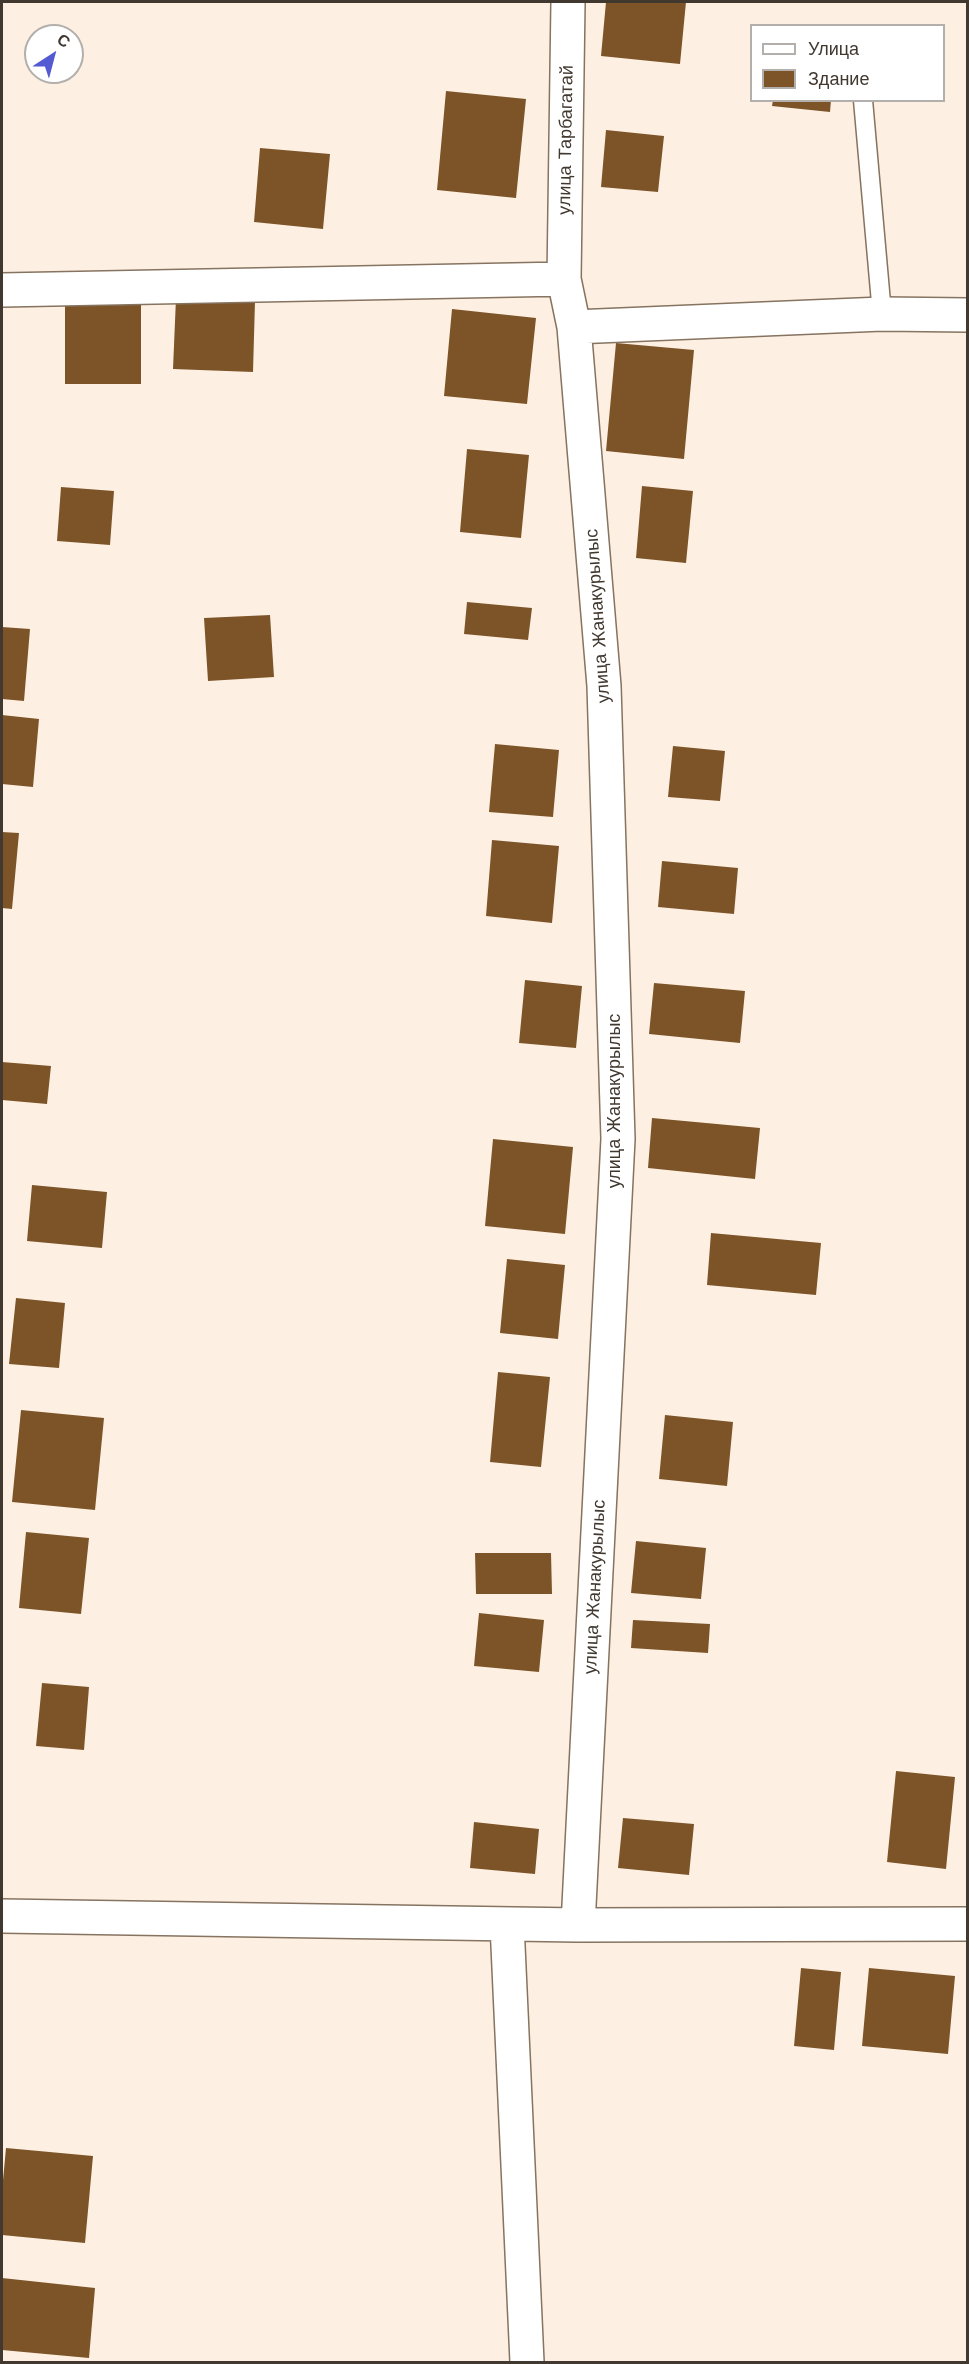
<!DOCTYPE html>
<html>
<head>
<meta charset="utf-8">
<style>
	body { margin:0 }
	#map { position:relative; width:969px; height:2364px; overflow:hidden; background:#fdf0e3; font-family:"Work Sans",sans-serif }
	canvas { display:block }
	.frame { position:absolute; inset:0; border:3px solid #413830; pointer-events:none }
	.legend { position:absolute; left:750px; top:24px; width:195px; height:78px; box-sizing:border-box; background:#fff; border:2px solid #b3afac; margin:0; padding:8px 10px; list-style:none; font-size:18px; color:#413830 }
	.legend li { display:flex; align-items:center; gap:12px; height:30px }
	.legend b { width:30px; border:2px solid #b3afac }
	.north { position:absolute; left:24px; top:24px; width:60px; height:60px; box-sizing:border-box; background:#fff; border:2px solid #b3afac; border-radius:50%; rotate:36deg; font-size:16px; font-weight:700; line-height:24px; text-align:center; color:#413830 }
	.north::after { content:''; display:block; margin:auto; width:21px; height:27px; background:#545ad1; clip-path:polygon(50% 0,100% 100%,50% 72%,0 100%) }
</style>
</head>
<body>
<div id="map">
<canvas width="969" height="2364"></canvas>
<div class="frame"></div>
<ul class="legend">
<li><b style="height:8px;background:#fff"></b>Улица</li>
<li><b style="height:16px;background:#7d5428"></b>Здание</li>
</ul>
<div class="north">С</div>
</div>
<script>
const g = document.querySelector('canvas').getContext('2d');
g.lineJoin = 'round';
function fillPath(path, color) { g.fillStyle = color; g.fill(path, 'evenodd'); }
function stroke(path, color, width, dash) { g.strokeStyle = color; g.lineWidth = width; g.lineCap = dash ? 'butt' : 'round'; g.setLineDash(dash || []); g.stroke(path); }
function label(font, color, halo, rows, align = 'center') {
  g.font = font + ' "Work Sans",sans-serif'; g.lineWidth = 6; g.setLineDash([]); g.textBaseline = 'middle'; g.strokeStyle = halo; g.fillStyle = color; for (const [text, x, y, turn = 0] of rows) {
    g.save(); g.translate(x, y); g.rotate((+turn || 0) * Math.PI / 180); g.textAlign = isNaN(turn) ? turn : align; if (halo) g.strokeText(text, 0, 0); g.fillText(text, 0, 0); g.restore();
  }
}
fillPath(new Path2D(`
	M606 2H686L680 64 601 56Z
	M446 91 526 99 516 198 437 190Z
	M773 100H831L830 112 772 106Z
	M606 130 664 136 658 192 601 187Z
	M260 148 330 154 323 229 254 222Z
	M176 298 255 301 253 372 173 369Z
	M141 302V384H65V303Z
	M452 309 536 318 527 404 444 396Z
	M616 343 694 350 684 459 606 451Z
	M467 449 529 455 521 538 460 532Z
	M642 486 693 491 686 563 636 558Z
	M61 487 114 491 110 545 57 541Z
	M467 602 532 608 528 640 464 634Z
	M270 615 274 677 208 681 204 618Z
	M2 627 30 629 24 701 2 699Z
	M2 715 39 719 33 787 2 784Z
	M495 744 559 750 553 817 489 812Z
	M673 746 725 751 720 801 668 797Z
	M2 832 19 833 12 909 2 908Z
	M492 840 559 846 552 923 486 916Z
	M662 861 738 868 734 914 658 907Z
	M525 980 582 986 576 1048 519 1043Z
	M654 983 745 991 740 1043 649 1034Z
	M2 1062 51 1066 47 1104 2 1100Z
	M652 1118 760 1128 755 1179 648 1168Z
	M493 1139 573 1147 565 1234 485 1226Z
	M32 1185 107 1192 102 1248 27 1241Z
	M711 1233 821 1243 816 1295 707 1285Z
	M507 1259 565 1265 558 1339 500 1333Z
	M16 1298 65 1303 59 1368 9 1364Z
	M498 1372 550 1377 541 1467 490 1462Z
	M21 1410 104 1418 95 1510 12 1502Z
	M665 1415 733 1422 727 1486 659 1479Z
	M26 1532 89 1538 81 1614 19 1608Z
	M636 1541 706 1548 701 1599 631 1593Z
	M475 1553H551L552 1594H476Z
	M479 1613 544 1620 539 1672 474 1666Z
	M633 1620 710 1624 708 1653 631 1648Z
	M42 1683 89 1687 84 1750 36 1746Z
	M896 1771 955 1777 946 1869 887 1862Z
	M623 1818 694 1824 689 1875 618 1868Z
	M474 1822 539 1829 535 1874 470 1868Z
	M801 1968 841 1972 834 2050 794 2046Z
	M869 1968 955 1976 948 2054 862 2046Z
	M6 2148 93 2156 85 2243 2 2235V2191Z
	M2 2278 95 2288 89 2358 2 2350Z`), '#7d5428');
const lane = new Path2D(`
	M863 100 882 314`);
const street = new Path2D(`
	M568 2 564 279 574 327 604 686 618 1139 578 1925
	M2 290 564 279
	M574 327 882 314 968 315
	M2 1916 578 1925 968 1924
	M507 1924 527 2362`);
stroke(lane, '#867360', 21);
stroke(street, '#867360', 36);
stroke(lane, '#fff', 18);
stroke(street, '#fff', 33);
label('18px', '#413830', '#fff', [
	["улица Тарбагатай",566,140,-89],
	["улица Жанакурылыс",598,616,-94],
	["улица Жанакурылыс",615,1101,-90],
	["улица Жанакурылыс",595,1587,-87]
]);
</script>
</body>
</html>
